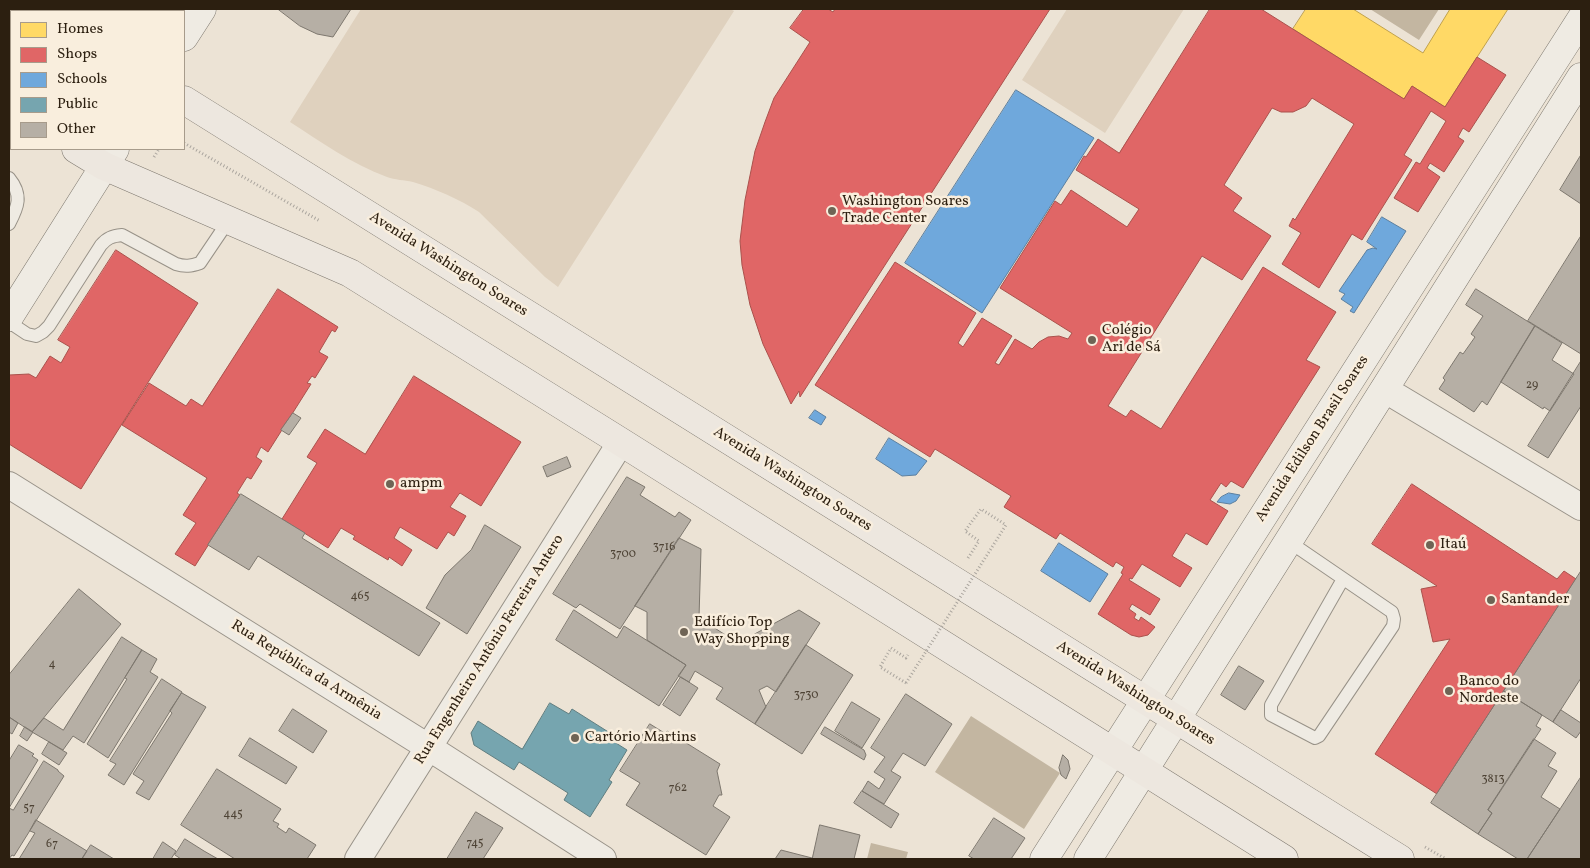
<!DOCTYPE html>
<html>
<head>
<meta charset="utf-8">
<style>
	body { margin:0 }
	#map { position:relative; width:1590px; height:868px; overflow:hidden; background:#ece3d5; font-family:Vollkorn,serif }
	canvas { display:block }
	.frame { position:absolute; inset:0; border:10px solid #2c1f10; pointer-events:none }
	.legend { position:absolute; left:10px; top:10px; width:175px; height:140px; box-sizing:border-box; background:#f9eedd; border:1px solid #a79b8b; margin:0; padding:6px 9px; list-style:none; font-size:15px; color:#2c1f10 }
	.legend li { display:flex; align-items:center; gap:10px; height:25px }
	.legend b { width:25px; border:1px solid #a79b8b }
</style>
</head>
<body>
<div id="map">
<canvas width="1590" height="868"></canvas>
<div class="frame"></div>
<ul class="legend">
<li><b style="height:14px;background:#ffd966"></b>Homes</li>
<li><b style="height:14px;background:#e06666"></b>Shops</li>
<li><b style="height:14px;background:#6fa8dc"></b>Schools</li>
<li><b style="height:14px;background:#76a5af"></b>Public</li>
<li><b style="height:14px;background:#b6afa5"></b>Other</li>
</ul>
</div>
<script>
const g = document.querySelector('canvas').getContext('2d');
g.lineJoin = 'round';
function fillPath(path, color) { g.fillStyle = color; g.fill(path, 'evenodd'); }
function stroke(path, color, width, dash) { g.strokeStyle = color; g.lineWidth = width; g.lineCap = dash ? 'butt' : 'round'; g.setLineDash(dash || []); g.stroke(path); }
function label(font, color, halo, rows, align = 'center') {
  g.font = font + ' Vollkorn,serif'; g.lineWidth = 5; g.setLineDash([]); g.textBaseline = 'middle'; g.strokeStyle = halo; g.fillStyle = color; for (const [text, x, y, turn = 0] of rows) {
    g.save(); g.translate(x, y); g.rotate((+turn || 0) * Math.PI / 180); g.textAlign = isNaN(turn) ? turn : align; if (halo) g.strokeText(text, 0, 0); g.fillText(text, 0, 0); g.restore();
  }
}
fillPath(new Path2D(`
	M361 9H730L734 11 558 287 545 277 479 212C459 199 436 189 413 182 404 180 395 180 387 177 352 164 321 142 290 122Z
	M1067 9H1184L1105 133 1022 80Z`), '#dfd1be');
fillPath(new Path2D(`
	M1370 9H1439L1419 40Z
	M971 716 1060 773 1024 829 935 772Z
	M871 843 908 852 906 859H867Z`), '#c3b6a1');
const homes = new Path2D(`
	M1306 9H1353L1423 53 1450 9H1508L1445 107 1412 86 1404 99 1293 29Z`);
fillPath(homes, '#ffd966');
stroke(homes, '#c0a14c', 1);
const shops = new Path2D(`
	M804 9H828L833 12 835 9H1050L800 397 799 391 791 404 763 344 750 305 742 265 740 241 745 200 755 151 765 122 774 98 810 42 790 28Z
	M1210 9H1261L1404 99 1412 86 1445 107 1477 57 1506 75 1469 132 1463 128 1458 137 1464 141 1444 172 1430 163 1427 168 1440 177 1418 212 1394 198 1416 162 1420 164 1446 121 1431 111 1404 155 1412 160 1362 240 1352 234 1319 288 1282 264 1301 233 1289 226 1293 218 1295 220 1354 124 1312 98 1306 106 1293 112H1281L1272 108 1224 185 1242 198 1233 211 1271 236 1242 280 1202 256 1108 406 1126 417 1131 410 1161 429 1263 267 1336 312 1306 360 1320 367 1243 488 1231 481 1226 487 1221 483 1210 500 1228 511 1207 545 1186 533 1172 556 1192 568 1180 587 1142 564 1132 579 1130 578 1129 580 1160 599 1150 615 1132 604 1129 609 1136 614 1134 618 1139 621 1141 617 1155 627 1148 635 1139 637 1131 635 1098 614 1123 574 1121 573 1124 567 1116 562 1113 567 1060 533 1056 539 1004 507 1011 496 935 449 930 457 815 385 895 262 976 313 958 343 963 347 982 318 1012 336 995 363 999 365 1015 339 1032 349 1039 342 1048 337 1059 336 1068 339 1072 333 1000 288 1055 201 1061 205 1071 190 1127 227 1139 209 1076 170 1084 156 1086 157 1098 139 1119 153Z
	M116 250 198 303 81 489 9 444V375L29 374 36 378 50 356 61 363 70 347 58 340Z
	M278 289 338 327 335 332 332 330 319 352 328 357 315 378 312 376 307 383 311 384 268 452 261 447 256 457 262 461 251 479 247 477 237 493 240 495 195 566 175 554 196 523 183 515 207 478 122 425 149 383 186 406 191 399 202 406Z
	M414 376 521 442 481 506 460 493 459 494 450 507 466 516 454 536 448 532 437 549 400 527 394 538 412 550 402 566 389 557 388 560 353 539 355 536 341 528 328 548 282 519 317 463 307 457 325 429 365 454Z
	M1412 484 1557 579 1564 571 1576 579 1437 794 1375 754 1450 639 1433 642 1421 589 1437 586 1372 544Z`);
fillPath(shops, '#e06666');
stroke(shops, '#aa514c', 1);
const schools = new Path2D(`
	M1016 90 1094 138 982 313 905 263Z
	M1382 217 1406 231 1354 313 1350 311 1353 307 1341 299 1345 294 1339 291 1367 250 1373 248 1377 249 1367 242Z
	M815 410 826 417 821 425 809 418Z
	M889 438 927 461 916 475 902 476 876 459Z
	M1229 493 1240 495 1236 501 1230 504 1217 502 1221 497Z
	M1059 543 1108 574 1090 602 1041 571Z`);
fillPath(schools, '#6fa8dc');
stroke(schools, '#5b7f9f', 1);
const public = new Path2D(`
	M550 703 569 714 572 709 610 733 608 738 627 750 609 780 612 782 590 817 564 800 568 793 519 762 514 770 474 745 471 733 478 721 522 749Z`);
fillPath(public, '#76a5af');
stroke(public, '#607d7f', 1);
const building = new Path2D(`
	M135 9H174L173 11H139Z
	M278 9H351L333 37 317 34 300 26Z
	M1581 155V204L1560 190Z
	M1581 236V354L1528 321Z
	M1476 289 1535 326 1487 405 1482 401 1474 412 1439 389 1445 380 1443 378 1460 352 1463 354 1475 337 1471 334 1483 316 1466 305Z
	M1535 326 1562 343 1552 360 1574 374 1550 411 1544 407 1543 409 1501 382Z
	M1581 361V406L1548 458 1528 446Z
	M293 413 301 418 289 435 281 430Z
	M567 457 571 467 547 477 543 467Z
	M627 477 645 487 640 495 675 517 679 512 691 520 620 629 580 604 576 608 553 594Z
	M241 494 305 533 302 538 440 623 419 656 258 556 249 570 208 545Z
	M485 525 521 547 467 634 426 608 445 575 471 550Z
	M679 538 701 549 699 618 738 643 799 610 820 623 776 692 767 686 759 690 766 707 755 724 716 699 723 688 695 671 689 682 678 676 686 665 647 640V612L635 606Z
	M1581 571V678L1553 722 1504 691Z
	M79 589 121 624 32 732 9 717V675Z
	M574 610 617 638 624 626 686 665 659 706 556 640Z
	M122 637 142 650 84 743 73 736 63 750 32 732 44 718 63 730Z
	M806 645 853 675 802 754 755 724Z
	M142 650 157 659 150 672 158 677 108 758 87 744 127 679 125 678Z
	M1239 666 1264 681 1245 710 1221 695Z
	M681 677 698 688 680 716 663 705Z
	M162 679 182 692 124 785 108 775 116 764 110 761Z
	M1504 691 1542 715 1536 726 1541 729 1488 810 1492 813 1478 834 1431 803Z
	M182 693 206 707 149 800 136 793 144 781 133 774 172 713 170 711Z
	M906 694 952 724 925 766 903 753 891 771 901 777 884 804 862 791 868 781 879 789 885 779 874 772 885 757 871 748Z
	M852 702 880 719 862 748 835 731Z
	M293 709 327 731 313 753 279 731Z
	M1561 710 1581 723V731L1576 738 1553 722Z
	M9 717 18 723 12 734 9 732Z
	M650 724 666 734 667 731 720 764 717 771 722 795H719L713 806 730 817 706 855 626 805 640 783 620 771Z
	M25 727 33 732 27 741 20 736Z
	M825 727 864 750 866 755 864 760 821 734Z
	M250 738 297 767 286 784 239 756Z
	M1534 739 1556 753 1548 766 1557 771 1541 797 1560 809 1527 859H1518L1478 834 1492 813 1488 810Z
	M49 742 67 753 59 765 42 754Z
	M19 745 34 754 32 756 38 760 9 808V761Z
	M1063 755 1068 760 1070 769 1066 779 1061 775 1059 768Z
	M44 761 58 770V771L64 776 14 856 12 855 9 859V808L13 810Z
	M217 769 281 809 273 821 279 824 277 827 286 833 289 828 316 845 307 859H235L181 825Z
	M1581 777V859H1527L1560 809Z
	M862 791 899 814 891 828 854 803Z
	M476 812 503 828 483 859H447Z
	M994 818 1025 838 1011 859H974L969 856Z
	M36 820 87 851 82 859H19L35 833 30 831Z
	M820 825 860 835 854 859H775L781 850 812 858Z
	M185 839 204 851 218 859H181L175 855Z
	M163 842 176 851 171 859H153Z
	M91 845 114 859H82Z`);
fillPath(building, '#b6afa5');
stroke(building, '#7d776e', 1);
const lane = new Path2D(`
	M9 178C23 195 18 207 9 224
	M9 322 27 334 36 336 43 332 49 326 101 245C107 238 112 236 122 235L176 264C185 267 191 266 200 263L229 220
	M1288 541 1392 612 1394 619 1393 626 1319 736 1315 738 1271 715V705L1343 579`);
const street = new Path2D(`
	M1384 389 1581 507
	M9 485 428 747 603 859
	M358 859 621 442`);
const secondary = new Path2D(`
	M184 37 202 9
	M9 317 115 149
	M1044 859 1581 19
	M1088 859 1581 77`);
const highway = new Path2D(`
	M43 9 47 11
	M184 100 1400 859
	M9 107 11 108
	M76 149 104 166 350 273 621 442 1284 859`);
stroke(lane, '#989288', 14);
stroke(street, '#989288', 28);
stroke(secondary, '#7d776e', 29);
stroke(highway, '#7d776e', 29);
stroke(new Path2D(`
	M9 40 11 41
	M184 143 320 221
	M154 157 159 149
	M968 558 979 541 965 531 981 509 1006 525
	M906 683 880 667 891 648 906 658 908 655
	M1425 847 1446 859`), '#aaa59e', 3, [1, 2.5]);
stroke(lane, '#efebe3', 12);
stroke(street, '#efebe3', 26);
stroke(secondary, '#efebe3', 28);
stroke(highway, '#ede7df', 28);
stroke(new Path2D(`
	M906 683 1006 525`), '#aaa59e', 3, [1, 2.5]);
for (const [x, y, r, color] of [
	[832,211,5,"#6f6455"],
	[1092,340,5,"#6f6455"],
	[390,484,5,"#6f6455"],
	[1430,545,5,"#6f6455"],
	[1491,600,5,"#6f6455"],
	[684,632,5,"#6f6455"],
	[1449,691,5,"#6f6455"],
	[575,738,5,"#6f6455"]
]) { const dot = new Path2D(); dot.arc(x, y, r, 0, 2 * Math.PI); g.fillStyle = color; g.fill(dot); stroke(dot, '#f9eedd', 2); }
label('12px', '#4e4335', null, [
	["29",1532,386],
	["3716",664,548],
	["3700",623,555],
	["465",360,597],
	["4",52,665],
	["3730",806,696],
	["3813",1493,780],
	["762",678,789],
	["57",29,809],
	["445",233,815],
	["745",475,844],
	["67",52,845]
]);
label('15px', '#2c1f10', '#f9eedd', [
	["Washington Soares",842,202],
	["Trade Center",842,219],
	["Colégio",1102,331],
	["Ari de Sá",1102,348],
	["ampm",400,484],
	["Itaú",1440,545],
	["Santander",1501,600],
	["Edifício Top",694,623],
	["Way Shopping",694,640],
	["Banco do",1459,682],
	["Nordeste",1459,699],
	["Cartório Martins",585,738]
], 'left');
label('15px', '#2c1f10', '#f9eedd', [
	["Avenida Washington Soares",448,265,32],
	["Avenida Edilson Brasil Soares",1313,439,-57],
	["Avenida Washington Soares",792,480,32],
	["Rua Engenheiro Antônio Ferreira Antero",490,650,-58],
	["Rua República da Armênia",306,671,32],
	["Avenida Washington Soares",1135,694,32]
]);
</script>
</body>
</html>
